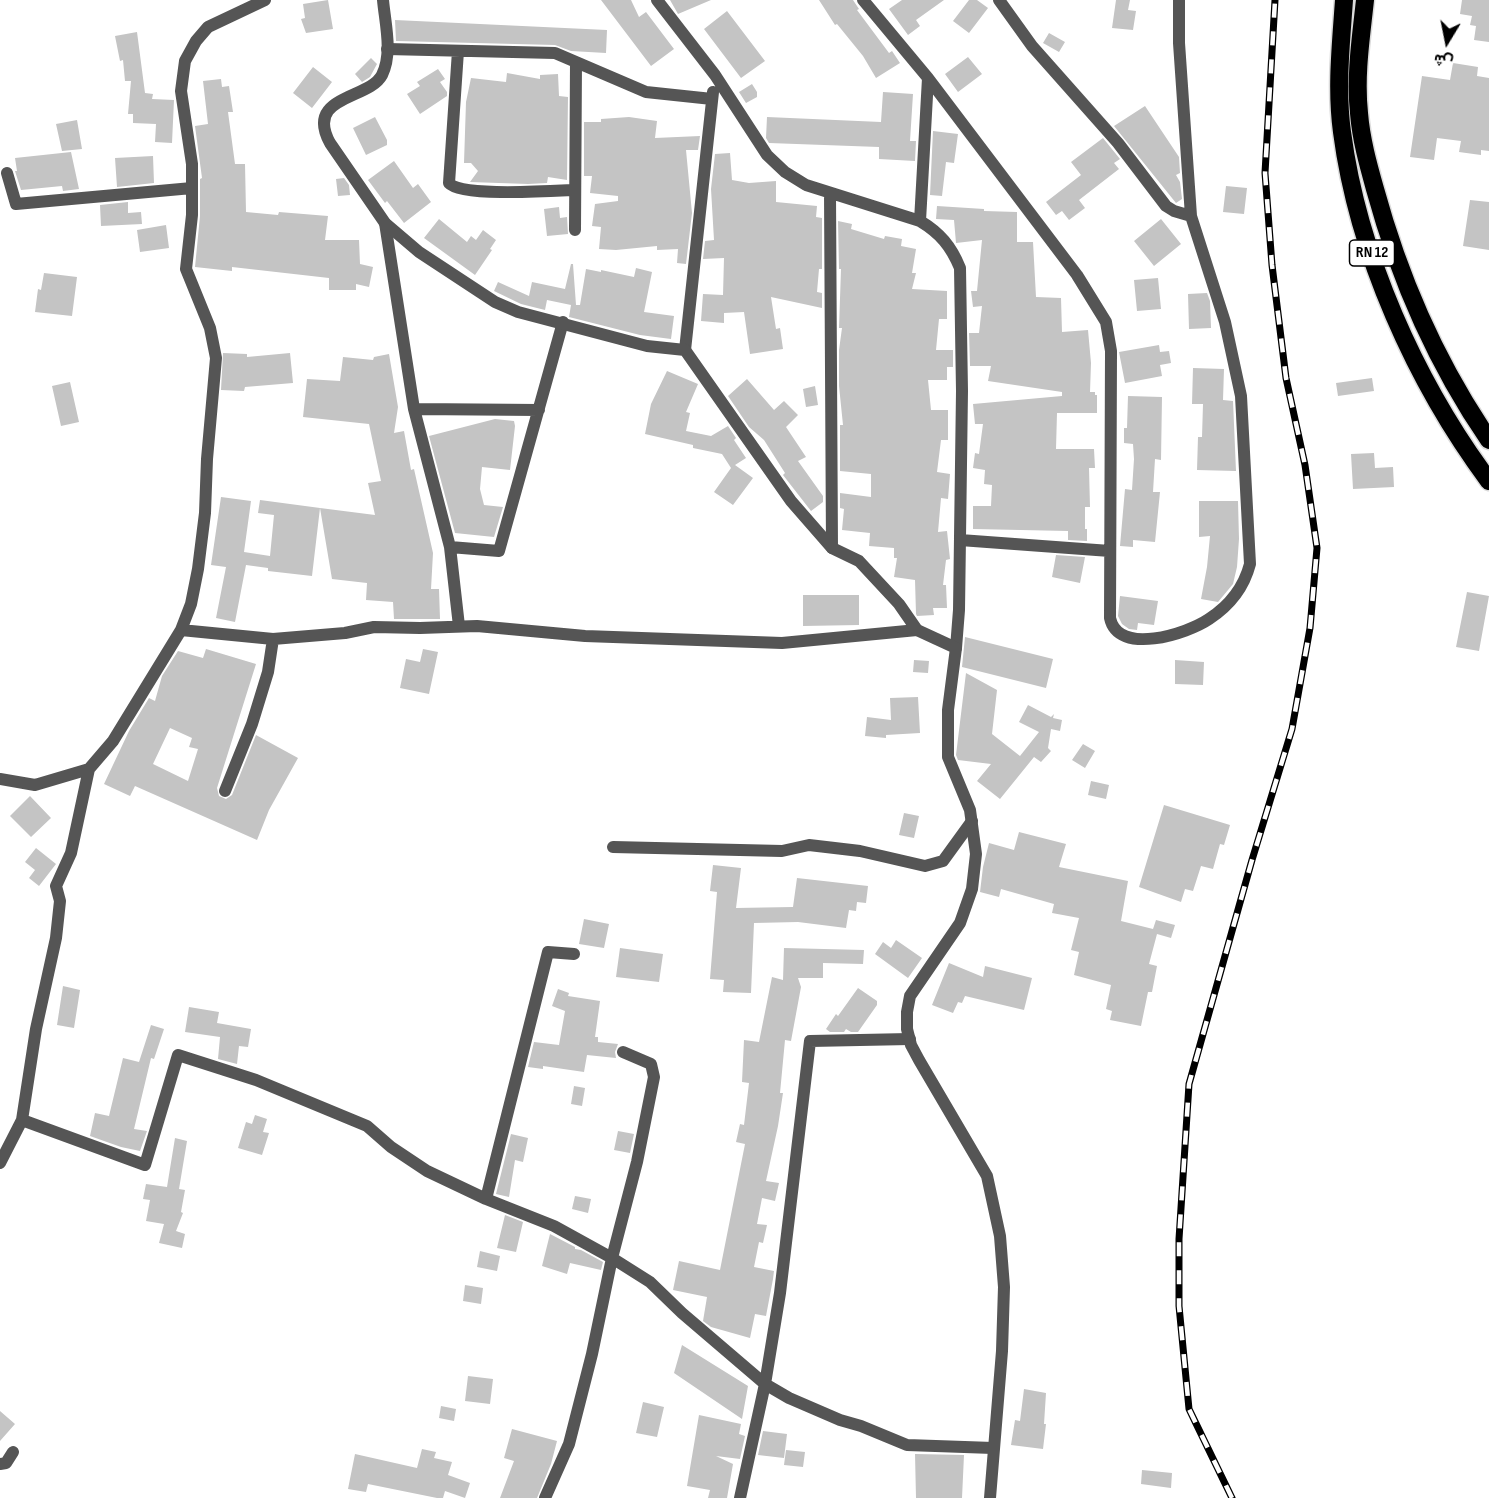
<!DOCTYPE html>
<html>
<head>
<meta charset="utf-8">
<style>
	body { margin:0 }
	#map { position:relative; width:1489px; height:1498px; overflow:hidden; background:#fff; font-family:"Sofia Sans Condensed",Vazirmatn,sans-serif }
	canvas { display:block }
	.north { position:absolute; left:1417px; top:12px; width:60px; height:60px; -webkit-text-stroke:4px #fff; paint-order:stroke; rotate:190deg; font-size:16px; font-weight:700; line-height:24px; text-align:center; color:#000 }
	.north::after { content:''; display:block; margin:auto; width:21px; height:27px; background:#000; clip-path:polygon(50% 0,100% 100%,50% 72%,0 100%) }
</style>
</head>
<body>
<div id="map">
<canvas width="1489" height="1498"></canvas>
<div class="north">ش</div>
</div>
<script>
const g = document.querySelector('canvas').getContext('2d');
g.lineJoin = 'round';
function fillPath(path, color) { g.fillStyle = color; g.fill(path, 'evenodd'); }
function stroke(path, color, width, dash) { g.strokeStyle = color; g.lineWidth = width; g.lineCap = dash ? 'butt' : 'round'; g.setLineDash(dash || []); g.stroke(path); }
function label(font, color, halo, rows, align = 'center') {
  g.font = font + ' "Sofia Sans Condensed",sans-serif'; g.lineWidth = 4.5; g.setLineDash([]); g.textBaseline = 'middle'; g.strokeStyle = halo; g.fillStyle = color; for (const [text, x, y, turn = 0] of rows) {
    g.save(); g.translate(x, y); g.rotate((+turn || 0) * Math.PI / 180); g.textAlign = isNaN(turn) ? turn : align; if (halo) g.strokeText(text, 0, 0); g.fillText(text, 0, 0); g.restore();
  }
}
fillPath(new Path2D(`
	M328 0 333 29 306 33 301 19 305 18 303 4Z
	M601 0H631L639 17 646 12 674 49 651 66Z
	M670 0H711L678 14Z
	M819 0H853L859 9 857 10 889 53 892 51 900 63 876 78 863 56 837 24 835 25Z
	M902 0H944L916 20 920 26 908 35 889 9Z
	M969 0H977L988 8 969 33 953 21Z
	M1116 0H1130L1128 10 1136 11 1133 30 1112 28Z
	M1462 0H1489V42L1474 40 1476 26 1470 25 1472 16 1460 14Z
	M727 11 765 61 741 78 704 29Z
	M395 20 607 30 606 53 571 51 555 45 396 41Z
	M137 32 145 93 153 94 152 99 174 100 172 143 155 142 156 124 133 123V114H128L131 81H125L123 60 120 61 115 36Z
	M1049 33 1065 42 1059 52 1043 43Z
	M968 57 982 74 958 92 945 74Z
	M371 58 377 64 370 77 362 82 355 74Z
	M1453 63 1478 67 1477 76 1489 78V151L1481 150V155L1459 152 1461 141 1437 138 1434 160 1410 157 1422 76 1450 80Z
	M313 67 332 82 312 108 293 93Z
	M438 69 445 79 440 82 447 92V96L420 114 407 94 420 86 417 82Z
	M507 73 540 79V75L558 74 559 96 568 97 567 180 548 177 547 183 528 184 470 182 478 171 471 163H464L466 102 471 78 506 82Z
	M221 79 222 87 229 86 233 112H228L235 164H245L246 212 278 215 279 212 328 216 325 240H359L360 264 373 267 369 287 356 284V290H329V278L232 267V271L195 267 200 216V179L202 178 195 126 208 124 203 81Z
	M752 84 757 92V97L746 103 739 92Z
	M883 92 913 94 910 141H916L915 161 879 159V147L769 143 766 138 767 117 881 122Z
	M1145 106 1179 157 1180 173 1176 175 1180 182 1182 199 1176 203 1114 126Z
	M375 117 387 140V145L366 155 353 128Z
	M629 117 657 121 655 138 700 136 698 150H686L692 213 686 264 677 263 678 249 657 250V246L616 250 599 249 601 227 592 226 595 204 618 201V196L590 193 592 176H584V122H601V119Z
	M77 120 82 149 62 151 56 124Z
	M933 131 958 134 954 163 946 162 942 196 930 195Z
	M1103 138 1120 159 1114 163 1119 169 1079 200 1085 208 1069 220 1062 211 1056 215 1046 202 1081 175 1071 162Z
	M71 152 79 189 63 191 62 186 21 190 15 171H17L15 158Z
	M730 153 732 180 749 183 776 181V202L817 206 816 217 822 218V269H819L817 292 822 293V308L771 297 776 329 780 328 783 349 750 354 744 312 724 313V323L701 321 703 294 723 295 724 258 703 259 705 241 714 240 711 189 715 154Z
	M153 156 154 183 117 187 115 158Z
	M394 161 413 188 418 184 431 202 404 223 387 201 385 203 368 180Z
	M344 178 349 185 350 195 338 196 336 179Z
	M1226 186 1247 188 1244 214 1223 212Z
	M1470 200 1489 202V250L1463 246Z
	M128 202V213L141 212 142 224 101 226 100 205Z
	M937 206 984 209V211L1017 212V242H1033L1036 297 1061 298 1062 332 1088 330 1091 363 1090 392H1095V395H1097V413H1057L1056 449H1094L1095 468H1089L1090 507H1085V529H1087V541L1068 540V531L973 529V506H991L992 485 984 484 985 470 973 468 975 453 979 454 983 424H975L973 404 1062 396V392L988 381 991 366H970L969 333H979L982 306 973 307 971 291H977L982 240 956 243 954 220 936 219Z
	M559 207 560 218 567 217 568 234 547 236 544 209Z
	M439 219 467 242 471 236 476 240 483 230 496 240 490 249 492 250 475 275 424 238Z
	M1161 219 1181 244 1154 266 1134 241Z
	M838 221 852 224 851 229 884 239 885 236 902 239 901 246 916 249 912 273H916L912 289 947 291V319H939L936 350H953V367H947V380H928L931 410H948V440H941L937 472 950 474 948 499 941 498 938 532 947 531 950 559 946 560 943 585H946L947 608H933L934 615 917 616 916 614 915 580 894 577 897 558H894V548L869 546 870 533 842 530 844 509 840 508V493L871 497V474L840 471V425H843L839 386V350L842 328H839L841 269H839Z
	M166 225 169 248 140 252 137 230Z
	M571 264H573L576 305H580L586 269 601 272V270L634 277 636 268 652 272 644 312 674 316 671 339 640 335 569 317 571 305 547 300 545 310 521 304 494 291 498 282 529 296 532 282 565 289Z
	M44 273 77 277 72 316 35 312 38 289 41 290Z
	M1158 278 1161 309 1137 311 1134 280Z
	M1207 293 1210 301 1211 328 1189 329 1188 294Z
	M1159 345 1160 352 1169 351 1171 363 1160 365 1162 376 1125 383 1119 352Z
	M223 353 247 354V357L290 353 293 383 245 387 244 391 221 390Z
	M389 354 398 407 394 433 404 431 411 470 414 469 433 553 431 589H439L440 619H394L393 602 366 600 367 583 332 579 320 508 375 515 368 483 381 481 369 424 303 417 307 379 340 381 343 357 373 360 374 357Z
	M1193 368 1224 369 1223 400 1233 401 1236 471 1197 470 1198 437H1202L1203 404H1192Z
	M667 371 698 384 686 412 690 413 686 431 711 436 728 426 736 438 734 440 746 458 735 465 753 478 733 505 714 492 731 468 722 454 693 448V445L645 434 651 404Z
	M1372 378 1374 391 1338 396 1336 383Z
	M747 379 774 410 784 401 798 415 786 427 806 457 798 461 823 496V502L811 511 783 475 785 473 764 440 749 427 728 396Z
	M70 382 79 422 61 426 52 386Z
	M815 386 818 405 806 407 803 389Z
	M1128 396 1162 397 1161 460 1155 459 1153 492H1160L1155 542 1133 540V547L1120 546 1125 489 1132 490 1134 459 1133 444 1124 443V428H1127Z
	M495 419 514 421 515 426 510 470 482 467 480 489 484 505 503 507 494 537 455 533 429 436Z
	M1374 453 1375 468 1393 467 1394 487 1353 489 1351 454Z
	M221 497 251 501 244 552 270 556 274 515 258 513 260 500 320 508 312 576 268 571V568L246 565 235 622 216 618 226 567 211 565Z
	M1199 501H1238L1239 539 1237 567 1233 584 1218 602 1201 599 1207 567 1210 536 1199 537Z
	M1056 555 1085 557 1080 583 1052 577Z
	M1467 592 1489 596 1479 651 1456 647Z
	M803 595H859V625L803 626Z
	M1120 596 1158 601 1154 625 1138 623 1137 630 1129 629 1122 624 1118 616Z
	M965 637 1053 659 1046 688 962 667Z
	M206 649 256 664 217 788 219 796 226 799 232 795 256 735 298 758 269 810 257 840 135 786 130 796 104 784 129 731 149 698 155 701 162 676 178 651 203 658ZM170 728 192 738 189 747 198 749 188 781 153 764Z
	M423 649 438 652 429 694 400 688 406 659 420 662Z
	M914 660 929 661 928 673 913 672Z
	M1175 660 1204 662 1203 685 1175 684Z
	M966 673 997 690 992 734 1020 756 1039 732 1019 722 1028 705 1051 717 1054 714 1053 718 1062 720 1060 731 1051 729 1048 748 1051 751 1041 762 1034 757 1000 799 977 781 991 764 958 760 956 755Z
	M918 697 920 733 886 735V738L865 736 867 717 891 720 890 698Z
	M1083 744 1095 751 1085 768 1072 760Z
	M1091 781 1109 785 1106 799 1088 795Z
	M30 796 51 818 31 837 10 816Z
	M1164 805 1230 825 1224 845 1220 844 1213 869 1201 866 1193 891 1185 889 1181 902 1139 887Z
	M904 813 919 816 914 838 899 835Z
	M1019 832 1066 844 1059 867 1128 881 1121 921 1153 929 1156 920 1175 925 1171 938 1157 934 1149 964 1157 966 1152 992H1148L1141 1026 1110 1020 1112 1011 1106 1009 1111 985 1074 975 1079 952 1071 950 1079 918 1052 913 1054 904 1001 889 999 897 980 892 983 867 989 843 1014 850Z
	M36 848 56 864 39 886 29 878 35 870 25 862Z
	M713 865 741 868 736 908 793 907 797 878 868 886 866 903 857 902 856 911 849 910 846 928 798 922 754 923 751 993 723 992 724 980 710 979 717 892 710 891Z
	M584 919 609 924 604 948 579 944Z
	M896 940 922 958 908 978 875 954 883 942 891 948Z
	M620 948 663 954 659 982 616 977Z
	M784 948 864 950 863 964 823 963V978H798L801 987 791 1041 785 1040 780 1093H783L778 1126 766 1181 779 1183 775 1201 762 1198 757 1224 767 1225 763 1243 759 1242 754 1267 774 1271 773 1279 766 1316 755 1314 750 1338 711 1327 703 1321 707 1297 673 1290 679 1261 720 1270 745 1144 736 1142 740 1124 744 1125 749 1083 742 1082 744 1040 759 1042 772 977 783 980Z
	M949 963 983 977 985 966 1032 978 1024 1010 965 996 962 1003 958 1002 953 1013 932 1005Z
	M63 986 80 990 74 1028 57 1025Z
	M858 988 877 1001V1005L858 1032H851L846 1029 844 1032H830L826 1029 836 1014 838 1016Z
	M558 989 569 993 568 996 600 1001 595 1037H598V1042L618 1044 615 1052 616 1058 587 1055 584 1072 543 1066V1069L528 1067 534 1042 559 1045 565 1011 552 1006Z
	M189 1007 219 1012 217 1023 251 1029 248 1047 239 1046 237 1064 218 1059 220 1037 185 1032Z
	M151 1025 164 1029 154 1059 151 1058 134 1129 147 1131 140 1151 121 1147 90 1136 95 1113 109 1116 123 1058 139 1062Z
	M574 1086 585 1088 582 1106 571 1104Z
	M255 1115 267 1119 263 1132 269 1133 262 1155 238 1148 246 1122 252 1124Z
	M618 1131 634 1134 630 1153 614 1150Z
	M511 1134 528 1138 523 1162 515 1160 509 1197 496 1194Z
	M175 1138 187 1141 179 1189 185 1190 181 1212 183 1213 176 1231 185 1234 182 1248 159 1243 164 1224 146 1221 150 1200 143 1199 146 1184 167 1187Z
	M575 1196 591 1199 588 1213 572 1209Z
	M505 1215 523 1222 516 1252 497 1248Z
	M550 1234 575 1247V1249L581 1250 603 1262 601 1270 570 1263 567 1274 542 1266Z
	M480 1251 500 1256 497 1271 477 1267Z
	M465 1285 483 1288 481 1304 463 1301Z
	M682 1345 748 1386 742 1419 674 1373Z
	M468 1376 493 1379 490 1404 465 1401Z
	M1024 1389 1046 1393 1044 1424H1046L1043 1449 1011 1445 1015 1420 1020 1421Z
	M643 1402 664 1407 657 1437 636 1433Z
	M441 1406 456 1409 454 1421 439 1418Z
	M0 1411 15 1424 0 1441Z
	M699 1415 741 1424 739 1434 745 1436 740 1459 716 1456 733 1464 727 1498H708L710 1490 687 1486Z
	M512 1429 557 1441 551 1464 537 1498H500L514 1461 504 1458Z
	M763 1431 787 1434 784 1458 758 1455Z
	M422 1449 436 1452 434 1458 452 1462 448 1475 470 1483 465 1498 445 1491 443 1498H437L368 1484 366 1492 348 1489 355 1454 417 1468Z
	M786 1450 805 1452 803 1467 784 1465Z
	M915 1454 964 1455 962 1498H916Z
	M1142 1470 1172 1473 1171 1488 1141 1484Z`), '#c4c4c4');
const motorway = new Path2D(`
	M1344 0C1341 44 1336 88 1342 132 1358 254 1416 383 1489 481
	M1365 0C1361 38 1355 75 1359 113 1361 139 1368 164 1375 189 1399 277 1437 364 1489 440`);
stroke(motorway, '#dbdbdb', 21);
stroke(new Path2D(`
	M265 0 208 27 196 41 185 61 181 91 192 164V215L186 269 210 328 216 358 207 459 205 513 198 569 191 604 181 630 273 639 345 633 374 627 420 628 477 626 585 636 782 643 917 630
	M657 0 715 75 767 155 785 172 806 185 920 221C940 233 951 246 960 268L962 391 959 610 956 648
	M863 0 928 78 1077 275 1106 322 1111 351 1110 618C1118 656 1187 634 1209 619 1229 606 1244 587 1250 564L1241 396 1225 322 1191 216 1179 43V0
	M999 0 1032 46 1118 143 1166 206 1174 211 1191 216
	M387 49 555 53 646 92 712 99
	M458 51 449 183C461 197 552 191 574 190
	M7 173 16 204 192 188
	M830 193 832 548
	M920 221 928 78
	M385 223 414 409 450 547 459 626
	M575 230 576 62
	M685 350 713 92
	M414 409 539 410
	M960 540 1110 551
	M450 547 499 551 563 322
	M0 779 35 785 89 769 113 741 181 630
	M225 791 252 724 268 672 273 639
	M613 847 782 851 809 845 860 851 925 866 943 861 972 821
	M22 1120 145 1165 178 1055 256 1080 367 1126 391 1147 427 1171 486 1199 554 1226 612 1258 650 1282 682 1313 765 1384 789 1398 840 1420 861 1426 907 1445 993 1448
	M0 1163 22 1120 36 1029 56 938 60 901 56 886 71 853 89 769
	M486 1199 548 952 574 954
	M0 1464 6 1463 13 1452
	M545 1498 569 1444 592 1354 612 1258 637 1162 654 1077 651 1064 623 1052
	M740 1498 765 1384 780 1293 810 1041 910 1039`), '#555', 12);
stroke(new Path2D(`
	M383 0C385 23 393 53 382 75 369 100 304 95 330 143L385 223 419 252 495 302 518 312 647 346 685 350 791 501 832 548 859 561 899 604 917 630 956 648 948 710V757L970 810 976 854 972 889 960 923 910 996 907 1012V1029L911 1045 919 1060 987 1176 1000 1236 1004 1287 1002 1351 990 1498`), '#555', 12);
stroke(motorway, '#000', 18);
const rail = new Path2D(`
	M1232 1498 1189 1409 1179 1306V1239L1189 1084 1252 860 1292 729 1310 628 1317 548 1305 465 1286 378 1272 265 1265 173 1275 0`);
stroke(rail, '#000', 7);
stroke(rail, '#fff', 4.5, [14]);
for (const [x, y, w] of [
	[1372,253,45]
]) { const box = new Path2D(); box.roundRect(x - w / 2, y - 13, w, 26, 4.5); g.fillStyle = '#fff'; g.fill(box); stroke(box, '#000', 1.5); }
label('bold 16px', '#000', null, [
	["RN 12",1372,253]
]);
</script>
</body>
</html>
